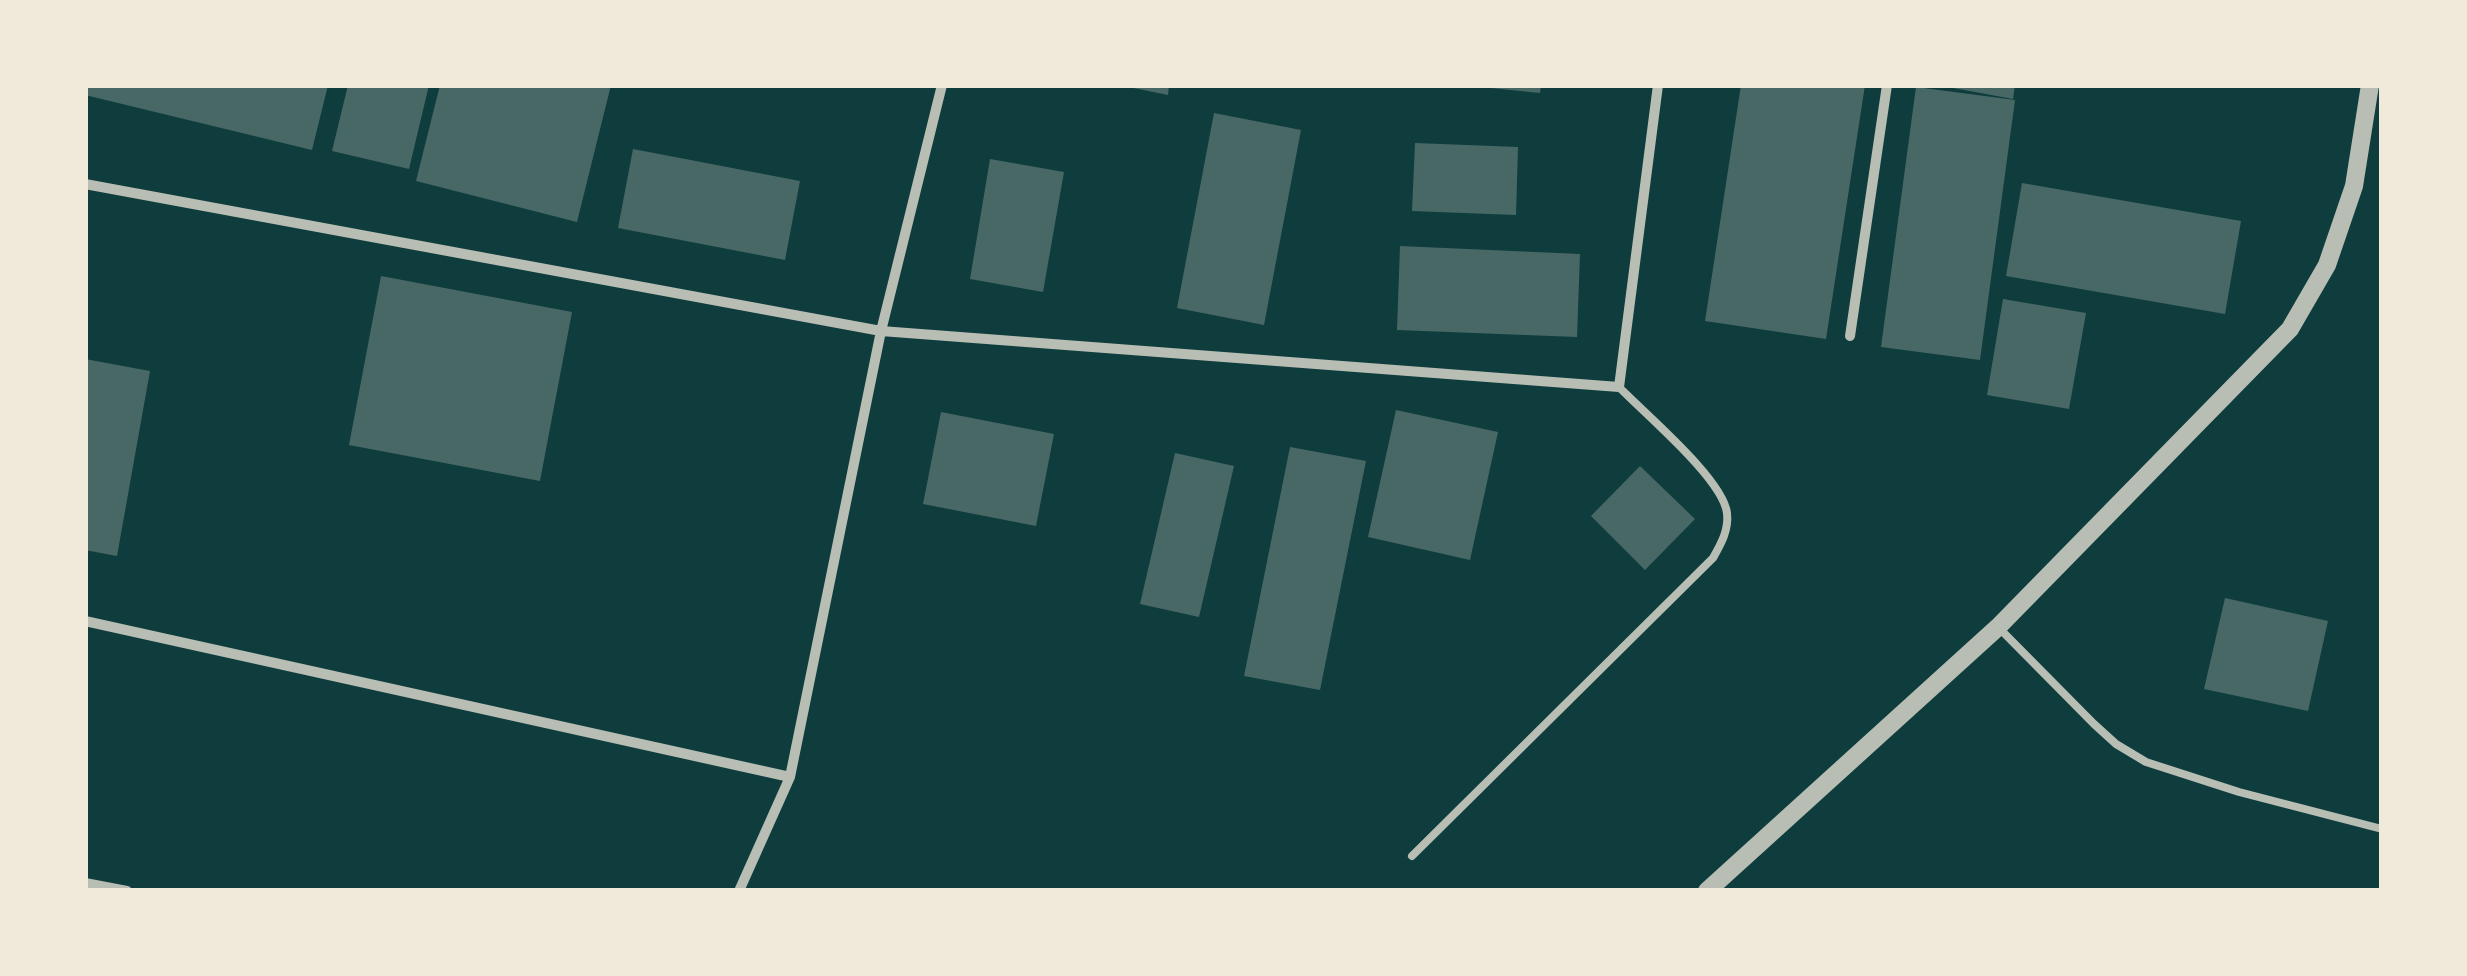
<!DOCTYPE html>
<html>
<head>
<meta charset="utf-8">
<style>
	body { margin:0 }
	#map { position:relative; width:2467px; height:976px; overflow:hidden; background:#0f3d3e; font-family:"Alegreya Sans",sans-serif }
	canvas { display:block }
	.frame { position:absolute; inset:0; border:88px solid #f1e9da; pointer-events:none }
</style>
</head>
<body>
<div id="map">
<canvas width="2467" height="976"></canvas>
<div class="frame"></div>
</div>
<script>
const g = document.querySelector('canvas').getContext('2d');
g.lineJoin = 'round';
function fillPath(path, color) { g.fillStyle = color; g.fill(path, 'evenodd'); }
function stroke(path, color, width, dash) { g.strokeStyle = color; g.lineWidth = width; g.lineCap = dash ? 'butt' : 'round'; g.setLineDash(dash || []); g.stroke(path); }
fillPath(new Path2D(`
	M85 85H328L312 150 85 95Z
	M348 85H429L409 169 332 151Z
	M440 85H611L577 222 416 181Z
	M1119 85H1169L1168 95Z
	M1491 85H1541L1540 93 1491 88Z
	M1741 85H1865L1826 339 1705 321Z
	M1937 85H2015L2013 99Z
	M1916 87 2015 100 1980 360 1881 347Z
	M1214 113 1301 130 1264 325 1177 308Z
	M1415 143 1518 147 1516 215 1412 211Z
	M633 149 800 181 785 260 618 228Z
	M990 159 1064 172 1043 292 970 279Z
	M2022 183 2241 221 2225 314 2006 276Z
	M1400 246 1580 254 1577 337 1397 330Z
	M381 276 572 312 540 481 349 445Z
	M2003 299 2086 313 2069 409 1987 395Z
	M85 359 150 371 117 556 85 550Z
	M1396 410 1498 432 1470 560 1368 537Z
	M941 412 1054 434 1036 526 923 504Z
	M1290 447 1366 461 1320 690 1244 676Z
	M1175 453 1234 466 1199 617 1140 604Z
	M1640 466 1695 519 1645 570 1591 516Z
	M2225 598 2328 621 2308 711 2204 689Z`), '#486865');
stroke(new Path2D(`
	M1999 628 2094 724 2116 744 2146 762 2239 792 2382 829
	M1412 856 1713 558C1721 544 1729 530 1727 513 1723 479 1645 414 1619 387`), '#b8beb3', 8);
stroke(new Path2D(`
	M85 184 881 331 1619 387 1658 85
	M1850 336 1887 85
	M85 621 790 777
	M85 883 127 891
	M739 891 790 777 881 331 942 85`), '#b8beb3', 10);
stroke(new Path2D(`
	M1707 891 1998 627 2290 329 2327 265 2354 186 2370 85`), '#b8beb3', 18);
</script>
</body>
</html>
